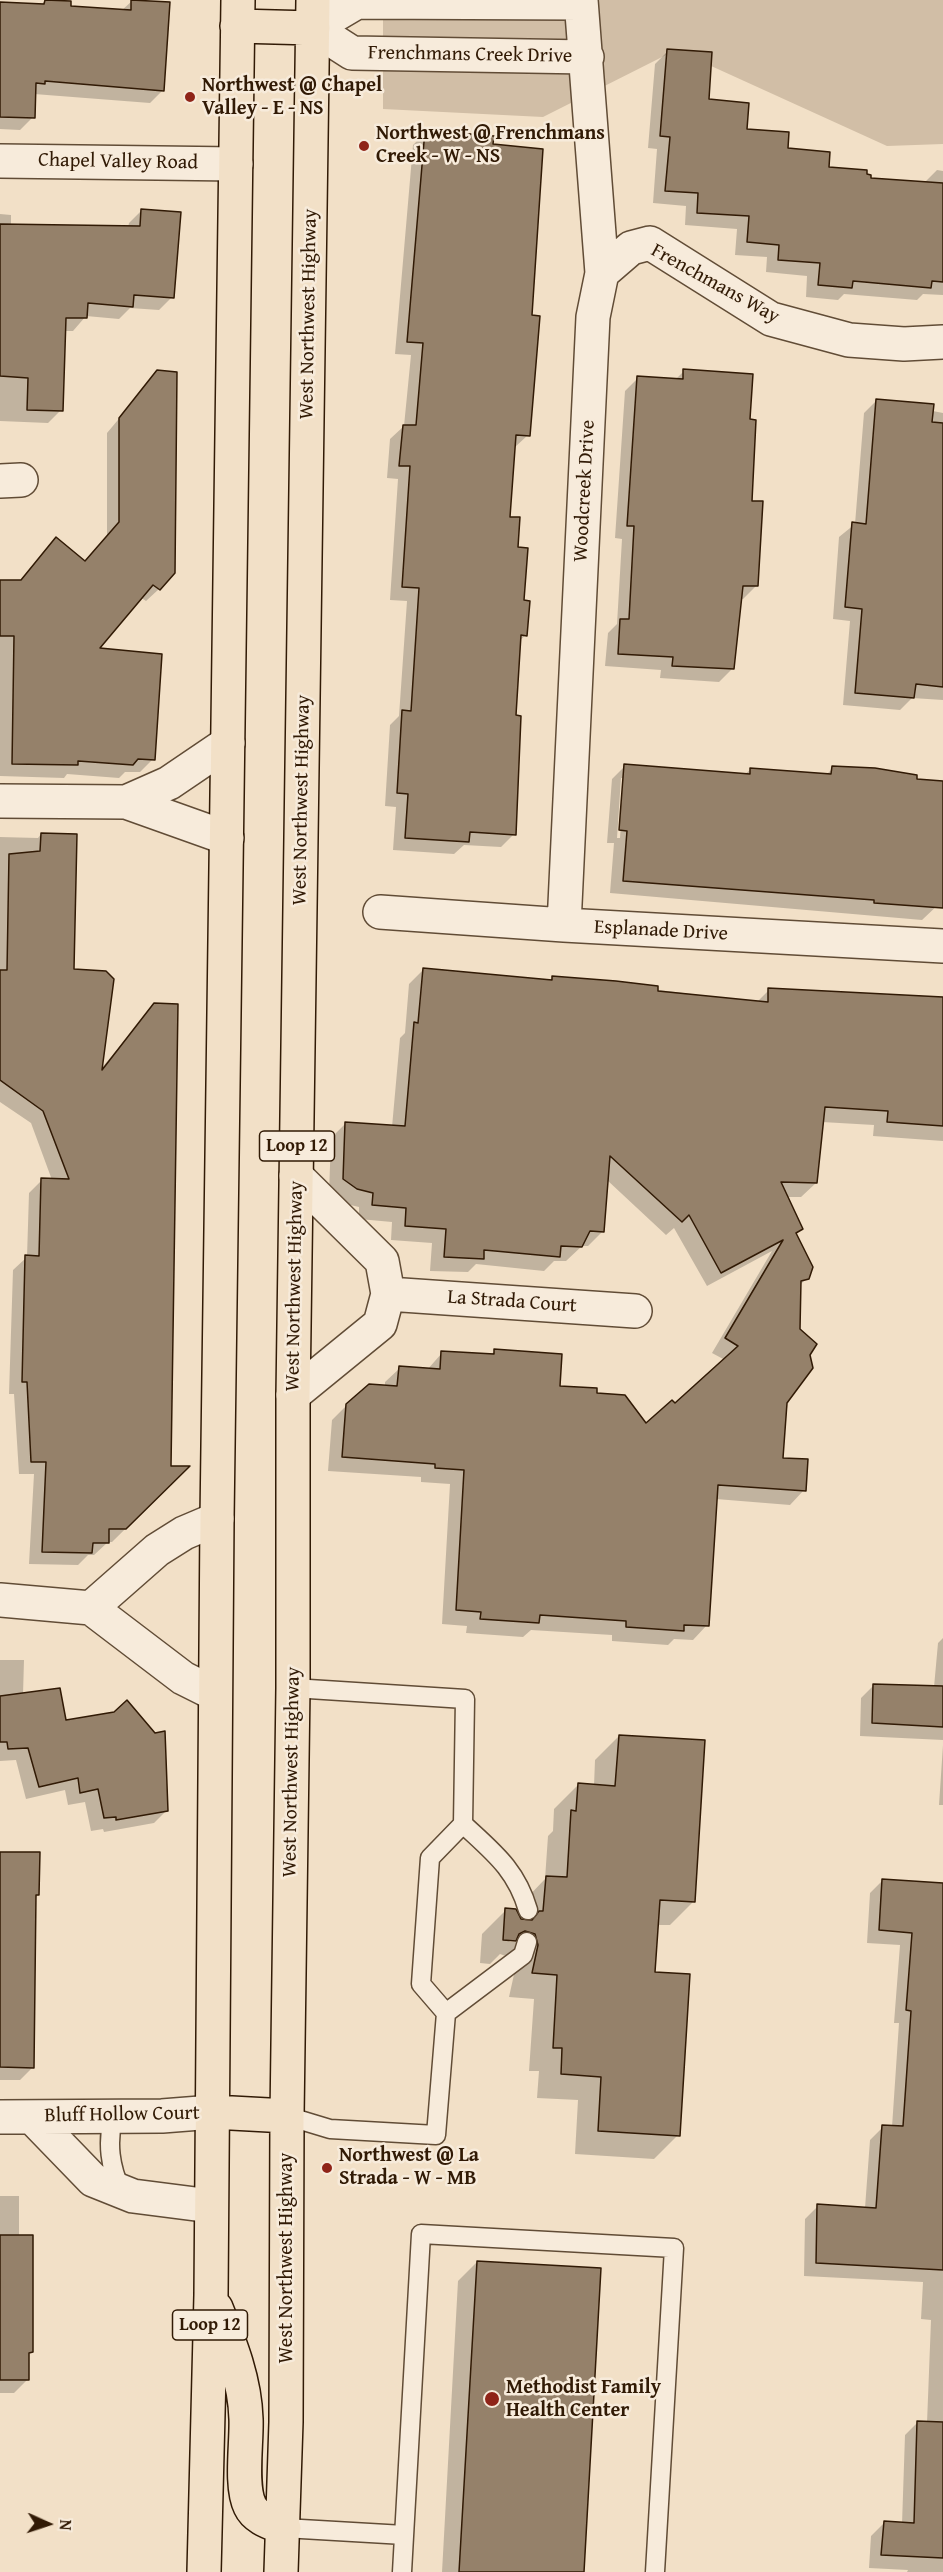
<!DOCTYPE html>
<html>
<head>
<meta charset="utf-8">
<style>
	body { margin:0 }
	#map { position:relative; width:943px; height:2572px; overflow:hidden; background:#f2e0c7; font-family:"Gentium Book Plus",serif }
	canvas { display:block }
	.north { position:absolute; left:18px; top:2494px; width:60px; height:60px; -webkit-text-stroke:4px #f7ebdb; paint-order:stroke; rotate:93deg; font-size:16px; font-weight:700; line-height:24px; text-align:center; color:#311a05 }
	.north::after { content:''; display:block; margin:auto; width:21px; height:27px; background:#311a05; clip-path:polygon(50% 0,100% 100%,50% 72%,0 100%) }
</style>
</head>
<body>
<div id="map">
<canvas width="943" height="2572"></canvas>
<div class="north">N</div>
</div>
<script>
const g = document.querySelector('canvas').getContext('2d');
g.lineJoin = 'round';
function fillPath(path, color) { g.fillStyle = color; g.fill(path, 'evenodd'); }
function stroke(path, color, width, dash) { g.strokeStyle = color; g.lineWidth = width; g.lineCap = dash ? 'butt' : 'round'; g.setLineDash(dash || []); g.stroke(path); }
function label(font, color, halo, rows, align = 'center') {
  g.font = font + ' "Gentium Book Plus",serif'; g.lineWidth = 5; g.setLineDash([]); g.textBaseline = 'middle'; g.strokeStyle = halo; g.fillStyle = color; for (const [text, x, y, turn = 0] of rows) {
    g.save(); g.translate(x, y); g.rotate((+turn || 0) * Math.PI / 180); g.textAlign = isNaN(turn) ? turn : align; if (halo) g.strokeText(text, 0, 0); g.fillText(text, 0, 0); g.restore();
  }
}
fillPath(new Path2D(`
	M383 0H943V144L887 146 676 50 543 117 383 109Z`), '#d1bea6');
fillPath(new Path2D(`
	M45 1 70 8 121 11 132 1 163 90 150 103 34 94 33 117 20 130 0 129V5L40 6Z
	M668 51 707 101 745 130 827 168 869 179 924 183 937 170 943 171V295L923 294 917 300 844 294 838 300 806 297 807 276 766 272 767 257 735 255 737 229 685 225 686 206 653 203 657 149 648 148 655 64Z
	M426 132 492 146 531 317 528 435 514 448 509 518 516 548 526 635 519 641 514 717V834L501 847 464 845 454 854 393 850 396 807 385 806 390 725 399 716 407 601 390 600 398 479 387 478 390 439 404 426 411 355 395 354 413 145Z
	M142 210 172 297 159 310 130 308 119 319 86 316 73 331H64L61 410 48 423 0 421V214L11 215V225L128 228 129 223Z
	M684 371 749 421 750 502 756 586 743 599H740L732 669 719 682 660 678 661 670 605 666 608 633 617 624 622 539 615 538 625 391 638 378 675 380Z
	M158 372 159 589 146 601 140 597 97 649 153 759 140 772H125L119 778 67 774 64 778 0 776V604L56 539 84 562 107 537V433Z
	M877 400 943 413V700L912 698 900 710 843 705 850 621 833 619 839 537 855 524 864 413Z
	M625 766 744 775 751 769 826 775 833 768 943 782V862L940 903 922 920 610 893 614 843H607L612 779ZM621 778H624L620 838H617Z
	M41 834 73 971 100 1070 155 1004 169 1468H187L112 1542H108L94 1555H88L78 1565 29 1564 34 1474H19L14 1394H9L13 1270 27 1257 29 1193 42 1180H52L31 1123 0 1102V837L38 838Z
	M423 970 549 981 553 977 757 1002 769 990 943 1004V1141L873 1136 874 1125 822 1122 816 1183 801 1197H786L801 1229 795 1234 807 1278 799 1286 782 1460 804 1490 790 1505 716 1499 707 1625 693 1640 674 1639 668 1645 612 1641V1635L531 1630 523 1637 466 1633 467 1626 442 1624 450 1484 421 1482V1477L328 1471 332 1420 347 1405 385 1386V1382L400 1368 427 1370 442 1353 490 1355 495 1351 558 1387 595 1394 646 1425 675 1405 725 1360 712 1353 772 1251 707 1286 674 1228 666 1235 607 1180 602 1232 588 1246H582L566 1261H554L544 1271 476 1264 468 1272 430 1271 432 1243 391 1240 392 1222 359 1219V1207L342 1203 329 1193 331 1138 345 1124 392 1127 400 1038 405 1033 409 984Z
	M943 1638V1740L860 1736 861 1698 874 1685 934 1687 938 1643Z
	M0 1660H24L23 1695 65 1722 167 1810 154 1823 104 1832 103 1829 91 1831 85 1802 68 1805 65 1790 26 1799 16 1760 0 1761Z
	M619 1736 694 1901 670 1925H657L654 1973 678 2135 654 2159 575 2154 578 2100 537 2098 539 2071H529L534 1999 509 1997 515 1970 511 1958 500 1954 490 1964 480 1963 482 1934 506 1910 521 1922 523 1902 545 1879 548 1836 553 1831 554 1809 578 1785 594 1786 595 1760ZM512 1939 520 1940V1942H509Z
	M943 1745V1805H939Z
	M0 1853 38 1895 35 1898 33 2067 20 2080H0Z
	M883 1880 943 1885V2572H907L908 2570 869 2568 871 2536 884 2523 902 2524 905 2435 918 2422 927 2423 931 2320 921 2319 923 2282 804 2276 805 2219 818 2206 865 2208 870 2140 883 2127H892L899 2023H894L900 1945 867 1943 870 1893Z
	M0 2196H19V2236L31 2352 27 2356V2380L14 2393H0Z
	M477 2262 582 2572H442L458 2281Z`), '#0003');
const building = new Path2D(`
	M45 0 71 1V6L131 10V0L170 2 164 91 45 81V84L36 83 35 118 0 117V2L44 4Z
	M667 49 712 52 709 99 749 103 747 129 789 132 788 148 830 152 829 167 867 170V174L871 175V178L943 183V282L932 281 931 288 853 281 852 288 818 285 820 263 778 260 779 245 747 242 749 216 697 213 698 193 665 191 670 137 660 136Z
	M425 130 494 136 493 144 543 149 532 315 540 316 530 436 516 435 510 517H520L518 547 528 548 524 600 530 601 527 636 521 635 516 715 521 716 516 835 470 832 469 842 405 838 408 794 397 793 402 710 411 711 419 588 402 587 410 466H399L403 425H416L423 343 407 342Z
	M141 209 181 212 174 298 134 295 133 307 88 303 87 318H66L63 411 27 410 28 378 0 376V224L140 226Z
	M683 369 753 374 750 419 756 420 752 501H763L758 586H743L734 669 672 666 673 657 618 654 620 619H629L634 526H627L637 376 683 379Z
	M157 370 177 372 175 573 160 590 153 585 100 648 162 654 155 760 138 759 133 765 78 761V765L12 764 14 636H0V580H21L56 537 85 561 119 522V418Z
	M876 399 934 404 932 422 943 423V687L916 684 914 698 855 693 862 609 845 607 852 522 866 524Z
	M624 764 750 774V768L831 774 832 766 875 768 917 775V779L943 781V908L874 903V900L623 881 627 831 619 830Z
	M41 833 77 834 74 969 106 971 114 979 102 1070 154 1003 178 1004 171 1466H190L126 1529H109V1543H93L92 1553 42 1552 46 1462H31L27 1382H22L25 1255 39 1256 41 1178 69 1179 43 1111 0 1080V970H7L9 854 40 851Z
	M423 968 552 980V976L616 981 658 986V991L768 1002V988L943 997V1126L887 1122 888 1111 825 1107 817 1183 781 1182 803 1229 796 1233 813 1267 809 1279 801 1281 800 1329 817 1344 810 1355 813 1368 787 1403 783 1458 808 1459 806 1491 718 1485 709 1626 684 1625V1631L626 1627V1621L540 1615 539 1623 480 1619 481 1612 456 1610 464 1470 435 1468V1464L342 1457 346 1404 369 1384 397 1386 399 1366 440 1369 441 1351 494 1354V1349L562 1354 560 1386 597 1388V1393L625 1395 646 1423 672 1400 675 1403 738 1346 725 1338 783 1240 721 1273 689 1215 682 1222 610 1156 604 1232 590 1231 582 1247 561 1246 560 1257 484 1250V1259L444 1257 446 1229 405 1226 406 1208 372 1205 373 1193 357 1189 343 1179 345 1122 405 1126 414 1022 418 1023Z
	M873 1684 943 1686V1727L872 1723Z
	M60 1688 66 1720 114 1712 127 1700 155 1733 165 1731 168 1811 116 1820V1817L104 1818 98 1789 80 1793 78 1778 39 1787 28 1748 8 1749 7 1742H0V1696Z
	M619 1735 705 1740 695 1902 660 1900 655 1972 690 1974 680 2136 598 2131 601 2077 561 2074 562 2048H553L557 1975 532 1973 538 1945 535 1934 525 1931 519 1934 516 1941 503 1940 505 1908 516 1909 521 1919 532 1920 539 1911H543L546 1876 567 1877 571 1810 576 1811 578 1783 615 1786Z
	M0 1852H40L39 1895H36L34 2068 0 2067Z
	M882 1879 943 1883V2270L816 2263 817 2204 876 2208 882 2125 903 2126 911 2011 906 2010 912 1933 879 1930Z
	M0 2235H33V2352L29 2353V2380H0Z
	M477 2261 601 2268 584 2572H459Z
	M917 2421 943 2422V2558L881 2555 884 2521 914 2523Z`);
fillPath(building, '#95816a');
stroke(building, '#311a05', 1.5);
const service = new Path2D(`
	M463 1824C493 1852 516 1869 528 1910
	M446 2013 523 1955 527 1942
	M287 2116 330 2129 436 2135 446 2013 421 1984 430 1858 463 1824 465 1699 293 1688
	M113 2117C107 2144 110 2166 121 2191
	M284 2528 404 2535
	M402 2572 421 2234 674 2248 655 2572`);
const minor = new Path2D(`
	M581 3 357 2 313 28 352 53 587 57
	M0 161 236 164
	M602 273 631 248 650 243 771 319 849 340 904 344 943 342
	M0 481 21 480
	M0 801 126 802 227 838
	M126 802 169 783 228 743
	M380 912 564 925 943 946
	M564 925 593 317 602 273 581 0
	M388 1294 635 1311
	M293 1395 380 1324 388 1294 382 1261 296 1176
	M0 1600 91 1608 183 1678 215 1694
	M91 1608 157 1550 184 1533 217 1519
	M0 2117 162 2116 213 2112
	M32 2117 93 2180 133 2196 211 2206`);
const primary = new Path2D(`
	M237 26 313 28
	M213 2112 287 2116
	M216 2308C230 2343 245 2380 246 2419 247 2442 240 2486 250 2506 256 2519 272 2523 284 2528
	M204 2572 211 2295 217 1519 238 0
	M281 2572 286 2422 287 2116 293 1688V1395L313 0`);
stroke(service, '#614c36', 21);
stroke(minor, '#614c36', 36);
stroke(primary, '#311a05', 36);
stroke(service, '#f7ebdb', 18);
stroke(minor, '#f7ebdb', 33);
stroke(primary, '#f2e0c7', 33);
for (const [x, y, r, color] of [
	[190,97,6,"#8f2418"],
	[364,146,6,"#8f2418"],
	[327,2168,6,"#8f2418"],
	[492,2399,8,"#8f2418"]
]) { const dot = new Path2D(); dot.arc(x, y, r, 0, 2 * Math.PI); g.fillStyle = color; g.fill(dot); stroke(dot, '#f7ebdb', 2); }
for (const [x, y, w] of [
	[297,1146,75],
	[210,2325,75]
]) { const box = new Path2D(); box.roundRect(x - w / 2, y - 15, w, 30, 4.5); g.fillStyle = '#f7ebdb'; g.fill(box); stroke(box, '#311a05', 1.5); }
label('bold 18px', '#311a05', null, [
	["Loop 12",297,1146],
	["Loop 12",210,2325]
]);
label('20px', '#311a05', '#f7ebdb', [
	["Frenchmans Creek Drive",470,55,1],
	["Chapel Valley Road",118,162,1],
	["Frenchmans Way",715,284,29],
	["West Northwest Highway",309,314,-89],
	["Woodcreek Drive",585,491,-87],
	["West Northwest Highway",302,800,-89],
	["Esplanade Drive",661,931,3],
	["West Northwest Highway",295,1286,-89],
	["La Strada Court",512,1302,4],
	["West Northwest Highway",292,1772,-89],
	["Bluff Hollow Court",122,2115,-1],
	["West Northwest Highway",287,2258,-90]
]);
label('bold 20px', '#311a05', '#f7ebdb', [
	["Northwest @ Chapel",202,86],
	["Valley - E - NS",202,109],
	["Northwest @ Frenchmans",376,134],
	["Creek - W - NS",376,157],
	["Northwest @ La",339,2156],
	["Strada - W - MB",339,2179],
	["Methodist Family",506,2388],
	["Health Center",506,2411]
], 'left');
</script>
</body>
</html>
